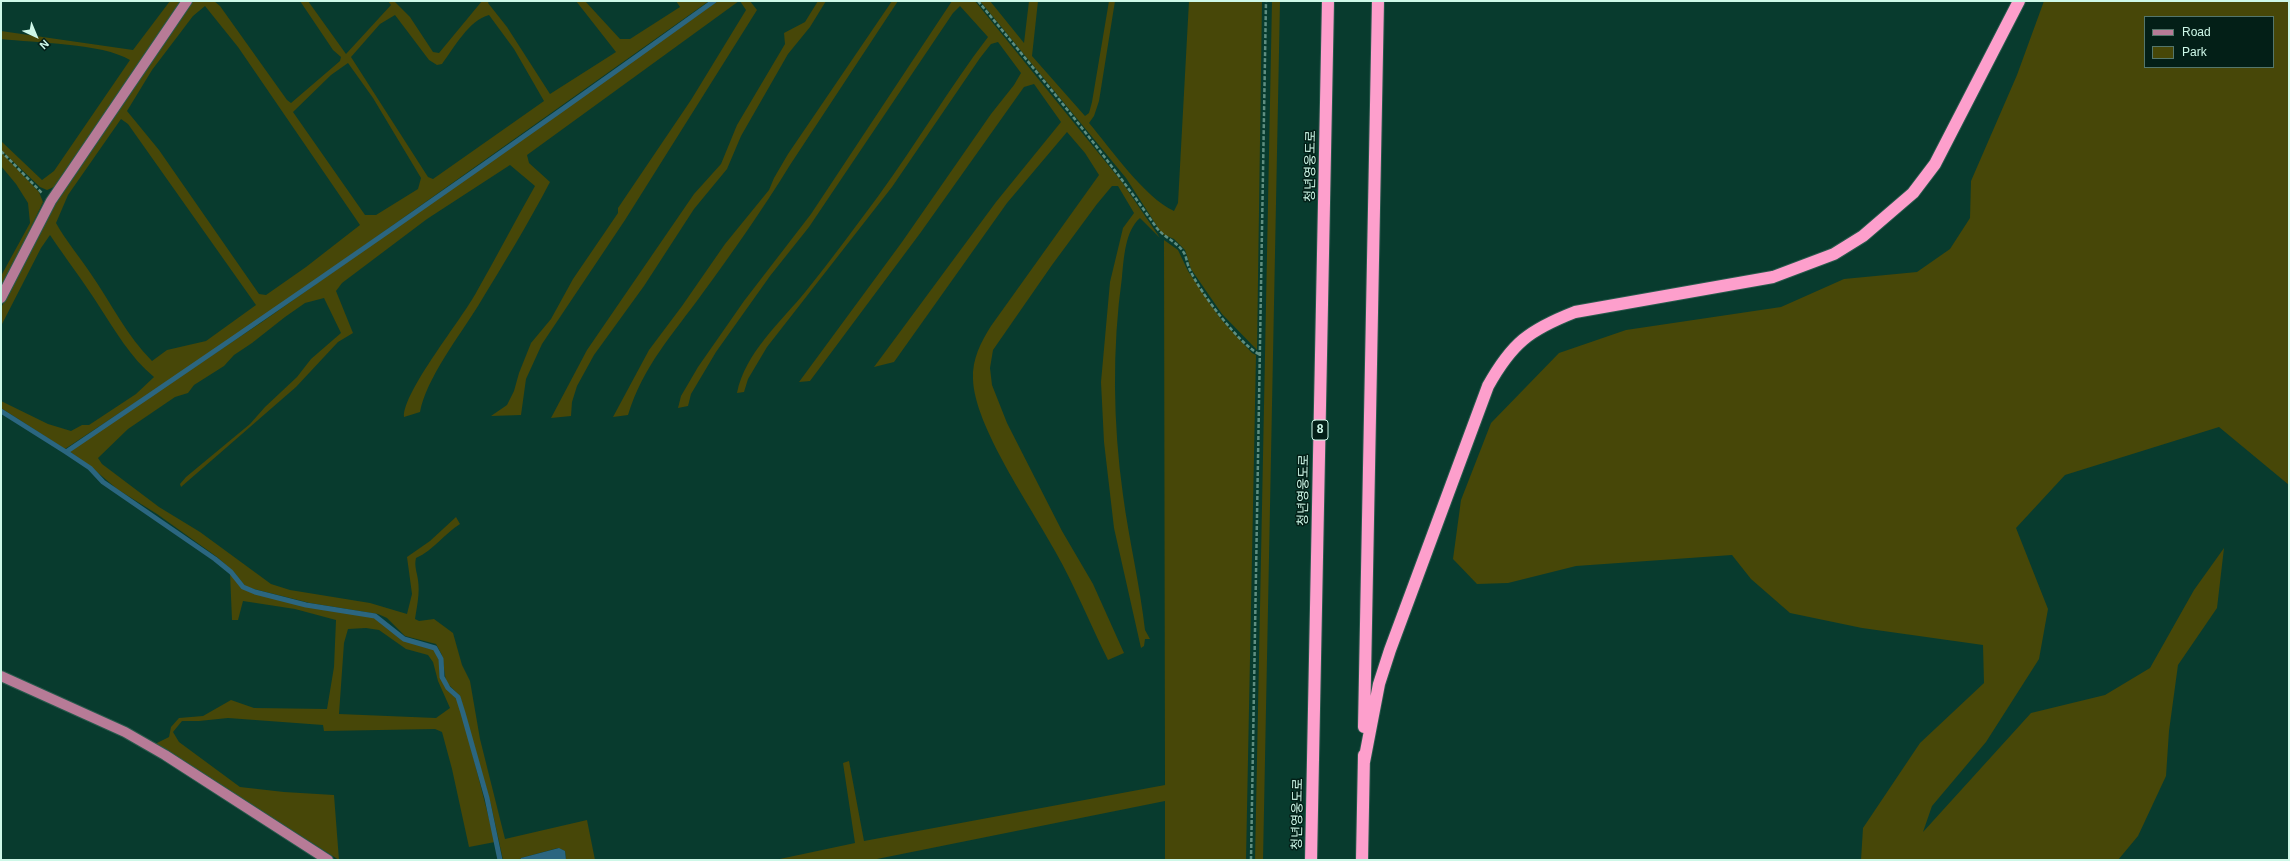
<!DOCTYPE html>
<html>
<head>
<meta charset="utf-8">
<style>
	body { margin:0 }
	#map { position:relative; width:2290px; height:861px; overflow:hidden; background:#083b2e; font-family:Arial,sans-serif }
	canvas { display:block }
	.frame { position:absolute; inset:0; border:2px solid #cef8e8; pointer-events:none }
	.legend { position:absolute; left:2144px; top:16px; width:130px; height:52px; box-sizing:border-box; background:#031f17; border:1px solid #54766b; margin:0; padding:5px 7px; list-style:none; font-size:12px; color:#cef8e8 }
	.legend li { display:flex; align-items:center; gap:8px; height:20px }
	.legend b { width:20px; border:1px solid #54766b }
	.north { position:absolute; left:16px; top:16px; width:40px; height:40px; -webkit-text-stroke:3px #031f17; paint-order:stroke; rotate:136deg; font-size:11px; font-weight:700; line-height:16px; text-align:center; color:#cef8e8 }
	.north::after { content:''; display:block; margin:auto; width:14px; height:18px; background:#cef8e8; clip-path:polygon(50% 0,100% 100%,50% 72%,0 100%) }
</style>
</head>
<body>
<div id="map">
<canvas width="2290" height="861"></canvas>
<div class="frame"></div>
<ul class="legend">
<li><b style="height:5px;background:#b77b97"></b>Road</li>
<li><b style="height:11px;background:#474708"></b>Park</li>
</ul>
<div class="north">N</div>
</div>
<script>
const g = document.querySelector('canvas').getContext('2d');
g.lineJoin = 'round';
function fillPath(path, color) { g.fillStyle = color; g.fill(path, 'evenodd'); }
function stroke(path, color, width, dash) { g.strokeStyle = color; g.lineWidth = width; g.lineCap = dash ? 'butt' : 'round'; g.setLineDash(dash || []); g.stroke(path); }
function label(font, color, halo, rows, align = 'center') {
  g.font = font + ' Arial,"Noto Sans KR",sans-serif'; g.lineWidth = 3; g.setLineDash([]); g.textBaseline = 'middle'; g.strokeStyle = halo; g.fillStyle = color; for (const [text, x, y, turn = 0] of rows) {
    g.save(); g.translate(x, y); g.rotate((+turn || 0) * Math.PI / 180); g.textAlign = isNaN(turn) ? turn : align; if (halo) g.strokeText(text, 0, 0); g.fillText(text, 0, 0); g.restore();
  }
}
fillPath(new Path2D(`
	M170 1H182L54 187 47 190 40 187 1 150V141L42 180 54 171 130 60C102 43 35 43 1 39V31L133 50Z
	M191 1H214L220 6 287 100 291 103 340 61 341 57 333 50 300 1H308L346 54 391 5 388 1H394L410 17 433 52 439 53 482 1H489L488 3 507 27 550 94 616 52 576 1H585L620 39H630L680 7 676 1H709L245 330 65 449 1 408V401L48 424 71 431 82 425H89L136 394 154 377C130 357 116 332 99 306 84 282 66 259 50 235L41 248 1 326V308L54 202ZM205 6 238 47 360 225 306 267 266 295 259 294 159 150 127 111 152 70 193 16ZM395 15 429 60 437 65 442 64C454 48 469 20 489 15L514 49 544 101 433 179 428 177 351 57 380 24ZM348 63 373 98 421 178 418 189 376 215H365L293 112 331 75ZM121 119 128 124 256 305 206 341 167 350 152 361C127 336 111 303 91 274 80 257 66 241 56 223L68 195Z
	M718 1H739L527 155 529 163 550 182C528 224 503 265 478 306 460 335 426 379 420 412L404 417C403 391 463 318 477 291 497 256 515 221 535 186L510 165 427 219 342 283 336 291 353 333 338 342 296 387 181 487 180 484 186 477 250 424 265 407 297 377 311 359 341 333 324 298 305 303 285 317 252 343 234 355 224 366 194 385 188 393 175 397 128 429 98 458 102 464 159 507 200 532 271 584 290 590 370 603 407 614 412 594 407 557 430 541 456 517 460 524C444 534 434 550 416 558 414 566 417 572 418 580 420 593 417 606 415 619L419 621 434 619 453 633 462 665 470 681 480 739 505 839 587 820 595 860H566L565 851 558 848 521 858 520 860H503L491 805 460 696 446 682 442 655 436 644 405 636 387 618 378 614 310 603 246 587 233 571 217 557 157 514 117 489 90 466 69 451 262 322Z
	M740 1H750L757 10 625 220 542 344 526 379 521 415 491 416 507 405 514 391 519 373 531 343 551 319 573 279 618 213V208L691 100 746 10Z
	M818 1H826L810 27 788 54 741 136 727 169 694 209 644 286 594 355 577 386 572 402 571 416 551 418 587 350 694 194 721 164 737 125 785 44 784 33 805 22Z
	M892 1H898L790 165C763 209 733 252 702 294 673 334 643 366 628 415L613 417 649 350 682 306 725 244 769 190 774 178 788 154Z
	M952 1H975L1122 182 1160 238 1140 218C1125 231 1124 258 1122 277 1112 349 1113 423 1123 495 1129 540 1140 585 1145 630L1150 639H1145L1144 646 1141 648 1114 528 1104 442 1101 382 1110 282 1123 228 1134 213 1118 186H1112L1097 204 1052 265 993 350 990 368 992 385 1007 423 1062 531 1093 584 1124 653 1108 660C1090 624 1075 586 1055 551 1032 508 974 426 973 379 972 359 981 342 991 326L1099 175 1085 153 1067 132 1007 203 894 362 874 367 996 202 1061 122 1034 84 1024 87 921 232 810 381 799 382 902 242 991 114 1014 85 1021 73 998 42 991 44 980 58 892 187 767 347 748 379 744 392 737 393C745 353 780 323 806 291 831 260 855 227 879 195 917 143 949 88 988 37L960 6 953 13 809 227 770 276 716 352 691 394 688 406 678 408 681 396 698 367 744 301 811 214Z
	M980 1H990L1024 43 1029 1H1038L1032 56 1085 116 1089 113 1092 102 1109 1H1115L1099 101 1094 116 1089 123C1111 149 1144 197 1174 211L1178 203 1189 1H1262L1257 350 1222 314 1191 269 1185 250 1174 239 1162 234 1126 178Z
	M1272 1H1280L1263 860H1255Z
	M2044 1H2289V485L2219 427 2065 475 2016 528 2048 609 2039 659 1986 742 1932 806 1923 832 2031 713 2105 695 2150 668 2194 590 2224 548 2217 608 2178 665 2169 731 2166 776 2138 836 2118 860H1861L1863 828 1920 743 1984 683 1983 645 1862 628 1790 613 1751 579 1732 555 1576 566 1508 583 1477 584 1453 559 1461 500 1491 423 1559 353 1626 330 1781 307 1844 279 1917 272 1950 249 1970 218 1971 181 2017 75ZM2145 17H2273V67H2145Z
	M1 152 39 192 43 202 1 290V276L30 223 28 203 16 184 1 166Z
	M1164 240 1178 250 1188 271 1220 318 1252 353 1256 355 1246 860H1165V801L872 860H775L855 843 843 763 849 761 864 841 1165 785Z
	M230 573 242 588 255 594 306 606 374 617 403 640 434 649 439 660 440 678 447 689 457 698 462 713 495 842 469 847 452 769 442 732 435 729 324 731 323 725 228 718 199 721H182L173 732 179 742 240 787 284 792 334 795 339 860 155 744 169 737 171 727 179 718 203 716 231 700 254 708 327 709 334 667 336 620 295 609 243 601 238 620H232ZM366 628 379 630 406 649 428 655 433 662 438 681 450 708 436 718 339 714 344 643 348 629Z`), '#474708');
fillPath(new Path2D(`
	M559 848 565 851 566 860H520L521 858Z`), '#2b6680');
stroke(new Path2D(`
	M1 411 66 452C284 305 500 155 714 1
	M66 452 90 468 103 482 215 559 231 572 243 587 255 592 306 605 375 616 404 639 435 648 441 659 442 677 448 688 458 697 463 713 487 798 500 860`), '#2b6680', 5);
const secondary = new Path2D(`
	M1 298 51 201 187 1
	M1 676 125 732 165 755 328 860`);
const highway = new Path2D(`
	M1364 727 1378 1
	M1364 762 1379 684 1390 650 1488 386C1512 343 1529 330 1575 312L1773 277 1834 254 1863 236 1913 193 1935 164 2019 1
	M1311 860 1328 1
	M1362 860 1364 755`);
stroke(secondary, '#28594c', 12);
stroke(highway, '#28594c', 14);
stroke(new Path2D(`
	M978 1C1039 75 1101 148 1156 227 1164 238 1178 242 1184 253 1187 258 1187 265 1190 270 1199 291 1241 347 1261 355
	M1 151 42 193
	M1251 860 1266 1`), '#5f8e80', 2.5, [4, 2]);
stroke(secondary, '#b77b97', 10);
stroke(highway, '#fd9fcc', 12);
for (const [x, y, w] of [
	[1320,430,16]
]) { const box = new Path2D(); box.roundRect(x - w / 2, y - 10, w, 20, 3); g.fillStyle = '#031f17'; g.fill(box); stroke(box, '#cef8e8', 1); }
label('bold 12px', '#cef8e8', null, [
	["8",1320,430]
]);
label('13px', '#cef8e8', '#031f17', [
	["청년영웅도로",1311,166,-89],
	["청년영웅도로",1304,490,-89],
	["청년영웅도로",1298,814,-89]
]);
</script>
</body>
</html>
